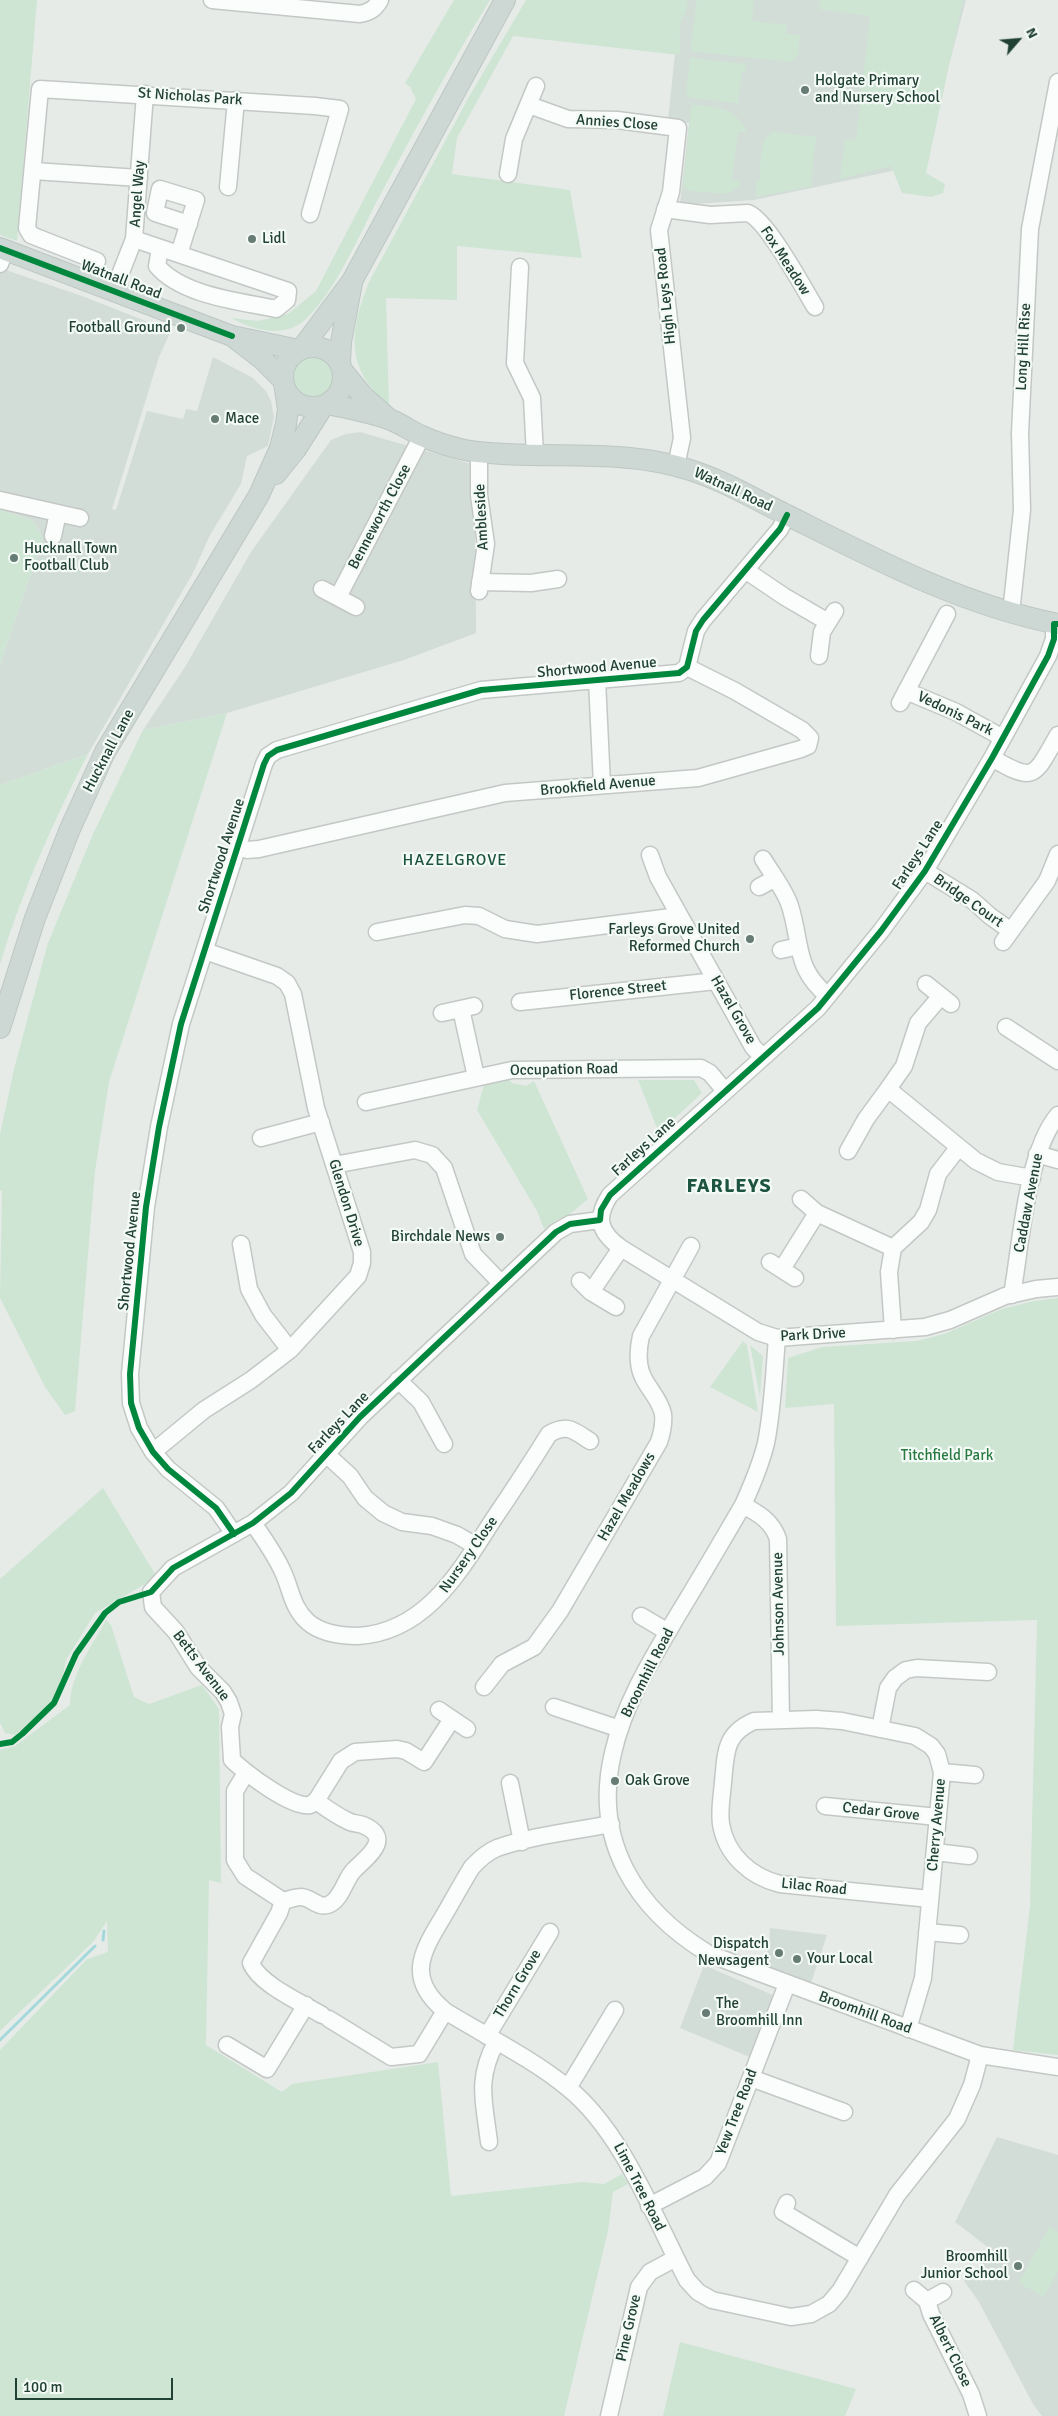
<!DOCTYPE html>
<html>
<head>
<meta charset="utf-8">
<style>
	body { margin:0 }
	#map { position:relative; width:1058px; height:2416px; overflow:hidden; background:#e6ebe8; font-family:Signika,sans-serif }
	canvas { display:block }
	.north { position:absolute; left:993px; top:15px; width:50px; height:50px; -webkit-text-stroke:4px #f4faf6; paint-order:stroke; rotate:63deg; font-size:14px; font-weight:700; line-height:20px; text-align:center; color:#214135 }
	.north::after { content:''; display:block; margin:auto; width:18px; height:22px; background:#214135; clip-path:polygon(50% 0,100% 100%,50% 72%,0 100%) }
	.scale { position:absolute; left:15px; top:2378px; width:158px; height:22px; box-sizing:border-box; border:2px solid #214135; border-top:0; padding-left:6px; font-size:15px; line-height:18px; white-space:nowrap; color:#214135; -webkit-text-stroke:4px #f4faf6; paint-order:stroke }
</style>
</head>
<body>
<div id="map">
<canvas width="1058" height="2416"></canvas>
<div class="north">N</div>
<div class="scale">100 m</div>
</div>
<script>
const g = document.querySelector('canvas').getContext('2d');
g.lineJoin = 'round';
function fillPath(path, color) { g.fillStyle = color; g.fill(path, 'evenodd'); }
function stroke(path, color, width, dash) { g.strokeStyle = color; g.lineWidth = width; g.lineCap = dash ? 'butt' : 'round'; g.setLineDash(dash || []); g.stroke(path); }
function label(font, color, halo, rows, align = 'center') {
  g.font = font + ' Signika,sans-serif'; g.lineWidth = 4.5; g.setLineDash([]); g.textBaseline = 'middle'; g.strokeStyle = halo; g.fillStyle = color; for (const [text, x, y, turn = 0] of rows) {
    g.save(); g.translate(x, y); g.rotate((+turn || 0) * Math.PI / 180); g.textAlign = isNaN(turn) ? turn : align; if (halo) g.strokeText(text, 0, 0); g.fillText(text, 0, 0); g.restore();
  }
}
fillPath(new Path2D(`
	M543 0H966L950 61 926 122 892 171 754 200 680 205 689 123 668 120 675 54 542 38Z
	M0 268 82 296 171 331 159 357 112 509 116 510 147 411 183 419 186 409 197 411 213 357 253 378 266 391 271 401 274 417 268 446 247 456 241 484 210 535 193 573 88 754 0 785V664L43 538 32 520 0 510Z
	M360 432 475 465 476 633 404 660 227 713 143 730 185 667 251 552 331 440 346 434Z
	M770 1928 827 1935 810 1986 760 1968 769 1948Z
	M704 1965 775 1996 752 2058 680 2028Z
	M997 2137 1058 2155V2416H1042L1033 2404 979 2302 964 2281 993 2251 955 2222Z`), '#d3ddd8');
fillPath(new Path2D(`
	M0 0H37L17 241 0 235Z
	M454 0H490C450 65 414 132 378 199 359 236 335 292 305 320 283 339 253 330 231 318L258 321 288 314 316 291 416 99 410 87 405 83Z
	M526 0H688C687 14 682 16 680 27 678 37 682 45 679 55L513 36 457 138 452 174 570 190 582 258 457 246V300L386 298 389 406C345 368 349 332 369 282L470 95Z
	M697 0H754L752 21 787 25 786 34 800 35 798 56 791 62 690 51Z
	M820 0H963L926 173 945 184 943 193 931 197 902 193 891 166 840 179 845 139 856 140 870 16 819 9Z
	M690 58 746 64V71H742L738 103 690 98 686 93Z
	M694 105C719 106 736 109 747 132H738L732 181 740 182V185L729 194 689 191 683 187 691 107Z
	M776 132 816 137 811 186 756 197V183L760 180C761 165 758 134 776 132Z
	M292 376a23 23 0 1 1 46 0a23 23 0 1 1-46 0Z
	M0 510 32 520 43 538 0 664Z
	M227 713 109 1082 95 1171 75 1411 65 1415 45 1387 0 1298 2 1191 0 1190V1134L14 1069 48 943 93 834 143 730Z
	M88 754C53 822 22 891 0 964V785Z
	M507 1078 512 1083 526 1086 534 1081 588 1199 569 1215 557 1220 544 1229 537 1211 477 1110 485 1081Z
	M638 1080H694L702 1093 659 1133Z
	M1058 1298V2055L1013 2050 1030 1906 1037 1620 836 1626 834 1404 785 1408 788 1358 822 1347 917 1341 944 1334 1002 1309 1034 1301Z
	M743 1341 747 1345 758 1412 710 1387Z
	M750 1345 763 1356 760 1397Z
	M103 1488 155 1574 145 1584 95 1613 66 1660 62 1680 50 1704 15 1735 5 1733 0 1723V1579Z
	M106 1620 111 1625 134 1697 149 1704 202 1685 219 1709 221 1883 209 1880 206 2045 282 2092 292 2084 438 2062 451 2196 582 2182 604 2184 622 2174 628 2184 613 2192 608 2231 564 2416H0V2050L87 1959 108 1952 107 1921 93 1942 0 2031V1750L15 1746 70 1705C70 1675 92 1646 106 1620Z
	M1049 2227 1058 2232V2271L1044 2297 1019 2283Z
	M680 2342 856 2389 845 2416H663Z`), '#cee5d3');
stroke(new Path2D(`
	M103 1940 104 1931
	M0 2040 95 1946`), '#a4d9db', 3);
const minor = new Path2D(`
	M212 0 360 14C370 12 375 9 380 0
	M529 105 568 119 617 120 678 128 671 192 659 230 682 438 676 466
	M34 171 139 178
	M508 174 514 139 536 86
	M228 187 236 100
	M665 209 710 215 748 213C767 220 803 287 815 307
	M134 239 288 291 287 300 276 309C239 301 183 296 157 266L160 248
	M179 254 196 200 160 189 155 213 189 224
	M97 261 31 235 27 228 40 89 315 106 340 109 310 214
	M0 264 5 250
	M520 267 515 363 532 398 535 455
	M114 290 134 239 145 94
	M0 500 80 518
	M53 536 58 513
	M745 570 785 597 828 622
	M480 582 531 583 558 579
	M322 589 356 607
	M479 591 486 544 479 495V452
	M338 597 422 436
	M1011 613 1022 510 1020 433 1030 229 1058 82
	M1054 624V639L1048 656 992 758 925 871 881 931 818 1008 610 1195C595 1218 599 1232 621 1248L758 1332 777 1338 925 1327 950 1320 1005 1296 1036 1289 1058 1287
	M819 656 822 632 835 611
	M597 680 602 785
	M906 691 956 712 1003 738
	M900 703 947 614
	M992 758C1036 784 1034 776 1058 735
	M238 847 247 850 259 849 505 793 698 778 801 749 808 746 810 738 802 730 735 691 687 667
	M650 855 658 877 753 1047 763 1057
	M763 859C772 874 785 890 790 906 802 944 794 968 828 996
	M925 871 972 900 990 916 1011 931
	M759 887 774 879
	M377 932 465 915 479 916 505 929 537 934 679 916
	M1003 942 1047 881 1058 854
	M781 950 799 946
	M926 984 951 1004
	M520 1002 716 981
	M461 1009 476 1077
	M442 1013 474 1006
	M1006 1027 1058 1061
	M888 1089 904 1066 918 1023 941 996
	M366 1102 512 1070 701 1068 710 1073 725 1091
	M261 1138 321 1122
	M848 1151 866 1119 888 1089 976 1161 998 1172 1032 1178
	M1037 1154 1058 1160
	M334 1165 415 1150 432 1155 444 1168 473 1254 501 1283
	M801 1199 817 1213
	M241 1244 249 1289 263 1315 290 1350
	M770 1262 795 1278
	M782 1269 817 1213 893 1248
	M580 1281 591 1292 616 1307
	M591 1292 621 1248
	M1012 1295C1021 1245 1026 1153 1058 1115
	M893 1330 889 1272 893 1248 921 1222 928 1210 938 1174 958 1148
	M777 1338C774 1373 773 1408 766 1443 761 1464 752 1485 743 1505 722 1541 701 1577 679 1613 653 1657 624 1703 613 1753 592 1841 636 1910 709 1954L980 2055 1058 2067
	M398 1380 421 1402 444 1444
	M153 1452 204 1410 251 1380 290 1350 358 1276 362 1263V1252L316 1108 293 994 287 983 277 976 205 951
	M326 1454 350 1476 365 1498 383 1513 402 1522 432 1526 457 1535 476 1546
	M743 1505C759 1514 772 1521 778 1539L781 1720
	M253 1523C264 1539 275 1554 283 1572 291 1589 292 1608 308 1622 322 1634 341 1636 358 1636 426 1632 460 1571 493 1520 512 1492 531 1463 549 1434 568 1423 574 1431 590 1441
	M234 1534 216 1508 168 1469 153 1452 139 1428 131 1403 130 1374 146 1207 159 1127 181 1024 264 764 268 756 277 750 481 690 679 673 687 667 696 631 703 620 780 529 787 515
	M641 1616 668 1632
	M484 1687 502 1664 534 1647 560 1611 659 1442C662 1433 664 1423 663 1414 660 1399 648 1389 642 1375 637 1362 638 1349 641 1336L691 1246
	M554 1707 620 1729
	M439 1710 467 1729
	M452 1719 424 1762 406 1751 397 1749 355 1752 341 1761 316 1801 310 1805C291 1808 246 1773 232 1760L230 1727 233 1714 229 1702 223 1692 198 1667 176 1632 153 1607 151 1592 173 1568 253 1523 291 1493 360 1417 556 1232 570 1224 600 1220
	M880 1729 888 1688 895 1678 906 1670 917 1668 988 1672
	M942 1772 975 1775
	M246 1773 235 1791V1860L245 1876 283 1901
	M510 1783 522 1842
	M825 1806 938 1817
	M611 1824C575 1831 530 1836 497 1848 487 1852 480 1859 472 1867 462 1883 453 1900 443 1917 421 1953 406 1979 445 2011 486 2036 531 2058 568 2088 622 2131 655 2219 687 2280L698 2292 712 2300 791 2317 811 2314 829 2304 840 2291 897 2195 957 2119 972 2085 980 2055
	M935 1852 969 1856
	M283 1901C288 1900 295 1897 301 1897 311 1897 319 1910 330 1904 342 1898 345 1879 354 1870 367 1857 394 1838 363 1825 358 1823 353 1824 348 1821 337 1816 326 1808 316 1801
	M283 1901 279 1913 251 1963C259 1984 302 2003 322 2015
	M927 1932 960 1935
	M329 2019 391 2057 419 2054 445 2011
	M908 2029 923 1978 942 1772 937 1754 931 1746 915 1736 842 1721 816 1719 754 1721C724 1734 726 1753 723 1782 722 1796 719 1810 721 1824 726 1855 751 1877 780 1884L930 1899
	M487 2036 550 1932
	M227 2045 267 2069 306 2005
	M751 2078 844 2112
	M568 2088 615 2010
	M489 2142C484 2101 476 2080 496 2042
	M787 2203 783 2212 860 2258
	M649 2206 705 2177 718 2163 787 1984
	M914 2290 927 2301 931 2314 971 2394 978 2416
	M927 2301 943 2292
	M609 2416 639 2287 650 2272 676 2258`);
const major = new Path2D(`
	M0 248 232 336 299 350
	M236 339 262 359 282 379
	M283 377a30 30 0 1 1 60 0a30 30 0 1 1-60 0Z
	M302 348 352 281 505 0
	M340 363 341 342 352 283
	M342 370 363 396 388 418
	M327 404C348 408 371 413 391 420 402 424 412 432 422 436 437 443 454 448 470 451 544 461 619 447 690 470 725 481 756 500 789 516 875 559 962 605 1058 624
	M276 474 296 449 324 405
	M0 1028 35 918 70 829 105 752 259 495 280 448 286 424 288 409 285 389`);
stroke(minor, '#c3c8c5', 19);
stroke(major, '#bdc7c3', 22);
stroke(minor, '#fbfcfc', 16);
stroke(major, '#cdd7d3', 20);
stroke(new Path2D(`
	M0 248 232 336
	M234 1534 216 1508 168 1469 153 1452 139 1428 131 1403 130 1374 146 1207 159 1127 181 1024 264 764 268 756 277 750 481 690 679 673 687 667 696 631 703 620 780 529 787 515
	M0 1744 12 1742 22 1734 54 1703 76 1654 105 1613 119 1602 151 1592 173 1568 253 1523 291 1493 360 1417 556 1232 570 1224 600 1220 601 1210 610 1195 818 1008 881 931 925 871 992 758 1048 656 1054 639V624H1058`), '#00873e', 6);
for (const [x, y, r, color] of [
	[805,90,5,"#667c74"],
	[252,239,5,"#667c74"],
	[181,328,5,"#667c74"],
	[215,419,5,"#667c74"],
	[14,558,5,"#667c74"],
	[750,939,5,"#667c74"],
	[500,1237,5,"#667c74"],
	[615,1781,5,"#667c74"],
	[779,1953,5,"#667c74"],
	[797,1959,5,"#667c74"],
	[706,2013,5,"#667c74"],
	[1018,2266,5,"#667c74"]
]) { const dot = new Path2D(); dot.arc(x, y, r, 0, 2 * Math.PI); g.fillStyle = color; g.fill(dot); stroke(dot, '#f4faf6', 2); }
label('15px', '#214135', '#f4faf6', [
	["Holgate Primary",815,81],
	["and Nursery School",815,98],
	["Lidl",262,239],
	["Football Ground",171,328,"right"],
	["Mace",225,419],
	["Hucknall Town",24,549],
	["Football Club",24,566],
	["Farleys Grove United",740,930,"right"],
	["Reformed Church",740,947,"right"],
	["Birchdale News",490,1237,"right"],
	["Oak Grove",625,1781],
	["Dispatch",769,1944,"right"],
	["Newsagent",769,1961,"right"],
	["Your Local",807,1959],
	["The",716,2004],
	["Broomhill Inn",716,2021],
	["Broomhill",1008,2257,"right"],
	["Junior School",1008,2274,"right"]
], 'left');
label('15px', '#214135', '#f4faf6', [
	["St Nicholas Park",190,97,4],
	["Annies Close",617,123,4],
	["Angel Way",138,194,-86],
	["Fox Meadow",785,261,57],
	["Watnall Road",121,280,21],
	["High Leys Road",666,296,-96],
	["Long Hill Rise",1024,347,-87],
	["Watnall Road",733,490,25],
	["Benneworth Close",380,517,-62],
	["Ambleside",482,517,-93],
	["Shortwood Avenue",597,668,-5],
	["Vedonis Park",955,714,26],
	["Hucknall Lane",109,751,-62],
	["Brookfield Avenue",598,786,-5],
	["Farleys Lane",918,855,-57],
	["Shortwood Avenue",222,856,-72],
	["Bridge Court",968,901,35],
	["Florence Street",618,991,-6],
	["Hazel Grove",733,1010,60],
	["Occupation Road",564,1070,-1],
	["Farleys Lane",644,1147,-42],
	["Glendon Drive",346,1203,73],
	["Caddaw Avenue",1029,1203,-79],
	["Shortwood Avenue",130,1251,-84],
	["Park Drive",813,1335,-3],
	["Farleys Lane",339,1423,-46],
	["Hazel Meadows",627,1497,-60],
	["Nursery Close",469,1555,-55],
	["Johnson Avenue",779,1604,-91],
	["Betts Avenue",201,1666,53],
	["Broomhill Road",648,1673,-63],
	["Cedar Grove",881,1812,6],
	["Cherry Avenue",937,1825,-85],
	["Lilac Road",814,1887,6],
	["Thorn Grove",518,1984,-59],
	["Broomhill Road",865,2013,20],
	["Yew Tree Road",737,2112,-69],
	["Lime Tree Road",639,2187,63],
	["Pine Grove",629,2328,-77],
	["Albert Close",950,2351,64]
]);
label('15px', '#287a41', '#f4faf6', [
	["Titchfield Park",947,1456]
]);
g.letterSpacing = '1px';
label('16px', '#1c5441', '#f4faf6', [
	["HAZELGROVE",455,861]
]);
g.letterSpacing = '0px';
g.letterSpacing = '1px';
label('bold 20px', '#1c5441', '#f4faf6', [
	["FARLEYS",729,1187]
]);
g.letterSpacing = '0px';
</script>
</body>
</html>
